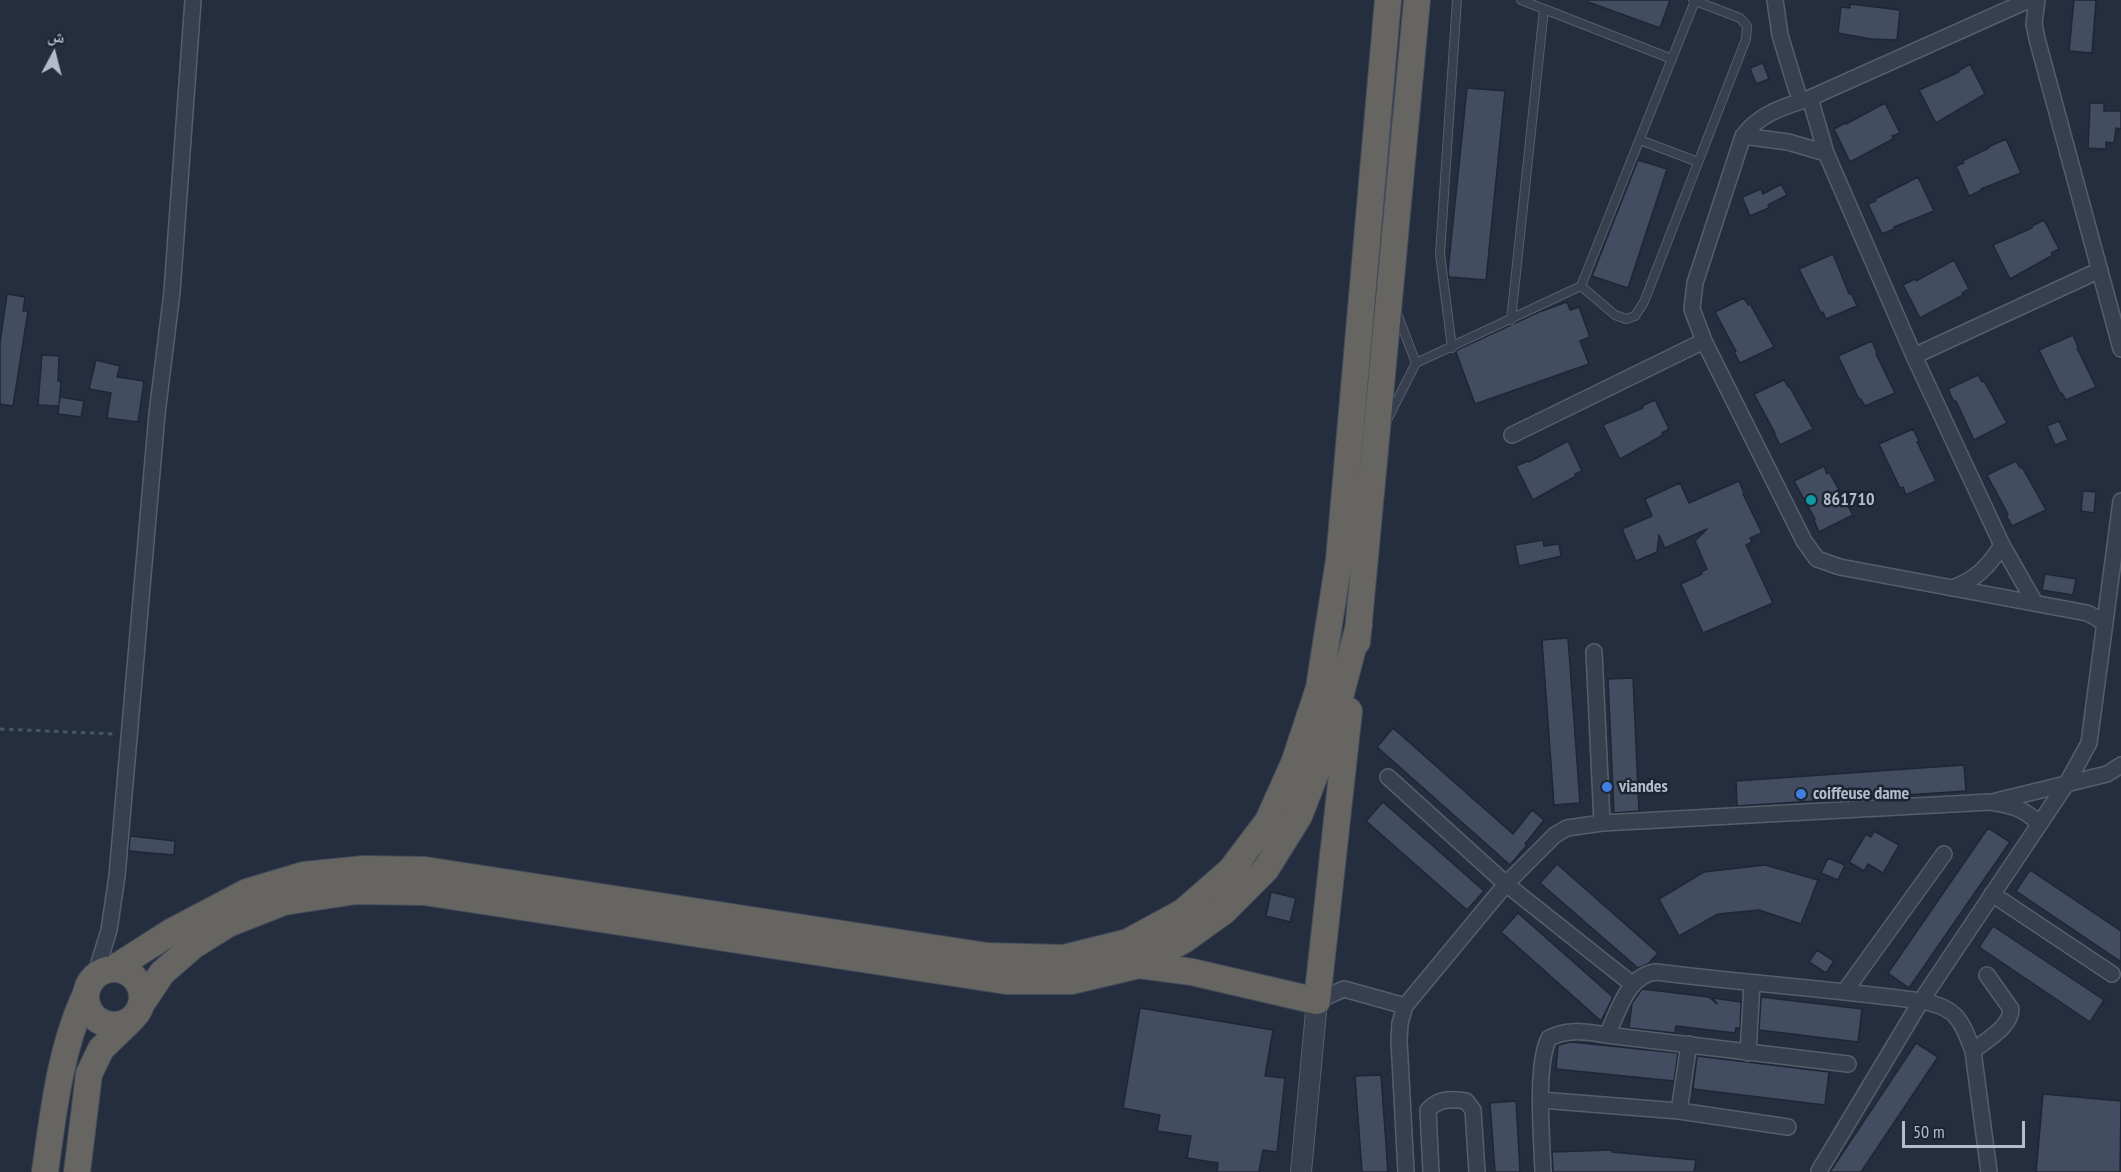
<!DOCTYPE html>
<html>
<head>
<meta charset="utf-8">
<style>
	body { margin:0 }
	#map { position:relative; width:2121px; height:1172px; overflow:hidden; background:#242e3f; font-family:"PT Sans Narrow","Noto Naskh Arabic",sans-serif }
	canvas { display:block }
	.north { position:absolute; left:24px; top:24px; width:60px; height:60px; -webkit-text-stroke:4px #1d2534; paint-order:stroke; rotate:7deg; font-size:16px; font-weight:700; line-height:24px; text-align:center; color:#b4bbca }
	.north::after { content:''; display:block; margin:auto; width:21px; height:27px; background:#b4bbca; clip-path:polygon(50% 0,100% 100%,50% 72%,0 100%) }
	.scale { position:absolute; left:1902px; top:1121px; width:123px; height:27px; box-sizing:border-box; border:3px solid #b4bbca; border-top:0; padding-left:8px; font-size:18px; line-height:21px; white-space:nowrap; color:#b4bbca; -webkit-text-stroke:4px #1d2534; paint-order:stroke }
</style>
</head>
<body>
<div id="map">
<canvas width="2121" height="1172"></canvas>
<div class="north">ش</div>
<div class="scale">50 m</div>
</div>
<script>
const g = document.querySelector('canvas').getContext('2d');
g.lineJoin = 'round';
function fillPath(path, color) { g.fillStyle = color; g.fill(path, 'evenodd'); }
function stroke(path, color, width, dash) { g.strokeStyle = color; g.lineWidth = width; g.lineCap = dash ? 'butt' : 'round'; g.setLineDash(dash || []); g.stroke(path); }
function label(font, color, halo, rows, align = 'center') {
  g.font = font + ' "PT Sans Narrow",sans-serif'; g.lineWidth = 5; g.setLineDash([]); g.textBaseline = 'middle'; g.strokeStyle = halo; g.fillStyle = color; for (const [text, x, y, turn = 0] of rows) {
    g.save(); g.translate(x, y); g.rotate((+turn || 0) * Math.PI / 180); g.textAlign = isNaN(turn) ? turn : align; if (halo) g.strokeText(text, 0, 0); g.fillText(text, 0, 0); g.restore();
  }
}
const building = new Path2D(`
	M1588 0H1670L1660 28 1588 2Z
	M2074 0H2096L2092 53 2069 51Z
	M1850 4 1900 10 1897 40 1871 39 1838 33 1841 7 1850 8Z
	M1763 63 1769 79 1756 84 1750 68Z
	M1970 64 1985 94 1936 123 1919 90 1959 72 1958 71Z
	M1467 88 1505 91 1486 280 1449 277 1448 271Z
	M1885 103 1900 133 1892 136 1893 139 1850 162 1834 129 1845 123 1846 124Z
	M2090 103H2104V111H2121V129L2116 128 2114 143 2106 142V149L2088 148Z
	M2006 139 2021 173 1981 189 1982 190 1969 196 1956 166 1964 163 1962 161 1989 148 1988 147Z
	M1638 160 1667 169 1628 288 1592 276Z
	M1918 177 1934 211 1894 227V229L1882 234 1868 204 1876 201 1875 199Z
	M1781 184 1787 195 1768 205 1769 208 1750 216 1742 197 1761 189 1763 194Z
	M2044 220 2059 249 2051 253 2053 255 2010 279 1993 245 2032 228V226Z
	M1833 254 1849 294 1851 293 1857 306 1826 319 1823 312 1821 313 1799 269Z
	M1954 260 1969 289 1962 293 1963 295 1920 318 1903 285 1915 279 1916 281Z
	M7 294 25 297 23 311H28L13 406 0 404V343Z
	M1744 298 1748 305 1750 304 1774 347 1740 363 1734 352 1736 351 1715 312Z
	M1567 302 1570 310 1579 307 1590 337 1580 341 1589 364 1475 404 1456 352 1457 350 1539 312Z
	M2073 335 2078 347 2077 348 2096 387 2066 400 2062 393H2060L2039 350Z
	M1872 341 1877 353 1876 354 1895 393 1865 406 1861 399H1859L1838 356Z
	M42 355 59 356 58 381H61L59 404 60 397 84 401 81 417 58 414 59 406 38 405Z
	M96 360 120 366 117 377 144 381 138 422 107 418 111 393 89 389Z
	M1978 375 1982 382 1984 381 2007 423 1974 440 1956 401 1954 402 1948 389Z
	M1784 380 1788 387 1789 386 1813 429 1780 445 1774 433H1775L1754 394Z
	M1655 400 1669 429 1662 433 1663 435 1620 459 1603 425 1643 408 1642 406Z
	M2059 421 2068 440 2055 445 2047 426Z
	M1913 429 1919 441 1917 442 1936 481 1906 495 1903 487 1900 488 1879 444Z
	M1568 441 1582 471 1575 474 1576 476 1533 500 1516 466 1528 461 1529 462Z
	M2016 461 2020 468 2022 467 2046 510 2012 526 2006 515 2008 514 1987 475Z
	M1824 466 1827 474 1829 472 1853 515 1819 532 1814 520 1815 519 1794 481Z
	M1739 481 1744 493 1743 494 1762 533 1750 538 1752 542 1746 545 1773 603 1703 633 1681 584 1702 574 1701 572 1707 569 1695 541 1707 529 1665 548 1659 535 1657 552 1636 561 1622 529 1652 516 1645 499 1680 483 1689 503Z
	M2083 491 2096 492 2094 513 2081 511Z
	M1543 540 1544 546 1559 544 1561 556 1519 566 1515 545Z
	M2045 574 2076 579 2073 595 2042 590Z
	M1568 638 1580 803 1554 805 1542 640Z
	M1633 678 1639 811 1614 813 1608 679Z
	M1393 728 1513 834 1532 810 1544 820 1525 844 1527 845 1510 865 1377 747Z
	M1964 765 1966 791 1737 806 1736 781Z
	M1383 802 1484 891 1467 910 1366 821Z
	M1988 828 2010 842 1909 988 1888 973Z
	M1874 831 1899 845 1883 873 1868 864 1864 871 1849 862 1866 834 1871 837Z
	M130 836 175 841 174 855 129 851Z
	M1828 858 1845 865 1838 880 1821 873Z
	M1557 864 1658 953 1648 964 1638 968 1540 883Z
	M1765 865 1818 880 1801 924 1759 910 1718 914 1679 936 1659 899 1704 872Z
	M2030 870 2121 931V962L2016 891Z
	M1271 892 1296 898 1290 922 1266 916Z
	M1518 913 1613 997 1601 1021 1501 932Z
	M1993 926 2104 1000 2090 1022 1979 947Z
	M1817 950 1834 961 1826 973 1809 962Z
	M1642 989 1709 997 1717 1004 1713 998 1741 1002 1740 1028H1736L1735 1033 1676 1026 1675 1033 1629 1028 1632 1003Z
	M1761 997 1862 1009 1858 1042 1759 1030Z
	M1140 1008 1273 1030 1265 1076 1285 1078 1277 1152 1263 1150 1259 1172H1217L1218 1163 1187 1158 1191 1136 1157 1131 1160 1115 1123 1108Z
	M1571 1042 1678 1053 1674 1081 1556 1069 1558 1045Z
	M1916 1043 1938 1057 1861 1172H1830Z
	M1697 1056 1829 1072 1825 1105 1693 1089Z
	M1381 1075 1388 1172H1362L1355 1076Z
	M2043 1094 2121 1101 2120 1172H2036Z
	M1516 1101 1520 1172H1495L1490 1103Z
	M1612 1150V1152L1696 1160 1694 1172H1553L1552 1152Z`);
fillPath(building, '#434d61');
stroke(building, '#1f2736', 1.5);
const service = new Path2D(`
	M1544 9 1672 59
	M1640 140 1698 162
	M1581 286 1615 315 1626 319 1635 316 1644 302 1746 39 1747 26 1740 18 1693 0
	M1511 320 1544 9 1521 0
	M1452 348 1440 254 1457 0
	M1416 363 1581 286 1695 1
	M1387 420 1416 363 1396 311`);
const minor = new Path2D(`
	M1775 0 1780 35 1797 91
	M2029 0 1810 98C1784 107 1760 113 1743 136L1695 283 1692 309 1704 341 1804 541 1817 559 1840 567 2087 613 2097 618 2104 624
	M2037 0 2034 24 2037 39 2121 349
	M1810 98 1826 153 1914 356 2002 545 2035 603
	M1743 136 1788 142 1826 153
	M1914 356 2100 270
	M1512 435 1704 341
	M1952 588C1976 580 1989 566 2002 545
	M1594 652 1602 823
	M1388 777 1506 884 1632 984
	M1996 801 2107 774 2121 765
	M1992 894 2112 974
	M95 976 109 930 117 876 157 414 172 292 193 0
	M1845 991 1944 854
	M1317 1001 1344 989 1405 1006
	M1607 1035 1848 1064
	M1973 1051C1986 1040 2011 1027 2011 1009L1987 975
	M1748 1053 1752 984
	M1541 1100 1679 1111 1788 1127
	M1679 1111 1689 1044
	M1406 1172 1399 1040 1400 1023 1405 1006 1506 884 1555 835 1567 828 1602 823 1990 802C2012 805 2022 808 2039 823
	M1431 1172 1428 1110C1439 1098 1451 1099 1466 1101L1473 1110 1477 1172
	M1543 1172C1542 1138 1535 1066 1549 1038 1569 1028 1586 1032 1607 1035 1618 1013 1627 975 1656 972 1744 983 1833 989 1921 1001L1819 1171
	M1989 1172 1973 1051C1961 1019 1956 1007 1921 1001L2067 783 2089 743 2121 501`);
const tertiary = new Path2D(`
	M1301 1172 1317 1001`);
const trunk = new Path2D(`
	M1357 642 1417 0
	M1139 965 1192 972 1317 1001 1349 711
	M86 997a28 28 0 1 1 56 0a28 28 0 1 1-56 0Z
	M113 969 171 932 247 892 304 875 364 869 425 870 987 956 1063 958 1128 942 1183 912 1231 870 1268 821 1294 763 1319 688 1339 560 1388 0
	M142 1003 162 973 193 946 228 924 284 902 356 891 424 892 1006 981H1071L1139 965 1184 940 1223 912 1266 869 1299 816 1329 739 1359 625
	M45 1172C53 1114 60 1050 85 996
	M77 1172 89 1074 101 1049 131 1020`);
stroke(service, '#565e6d', 10);
stroke(minor, '#565e6d', 18);
stroke(tertiary, '#565e6d', 22);
stroke(trunk, '#434b5a', 28);
stroke(new Path2D(`
	M0 729 115 734`), '#44585d', 3, [4.5, 4.5]);
stroke(service, '#38404f', 8);
stroke(minor, '#38404f', 15);
stroke(tertiary, '#38404f', 20);
stroke(trunk, '#666562', 26);
for (const [x, y, r, color] of [
	[1811,500,6,"#0f9aa8"],
	[1607,787,6,"#3f7fe0"],
	[1801,794,6,"#3f7fe0"]
]) { const dot = new Path2D(); dot.arc(x, y, r, 0, 2 * Math.PI); g.fillStyle = color; g.fill(dot); stroke(dot, '#1d2534', 2); }
label('bold 18px', '#b4bbca', '#1d2534', [
	["861710",1823,500],
	["viandes",1619,787],
	["coiffeuse dame",1813,794]
], 'left');
</script>
</body>
</html>
